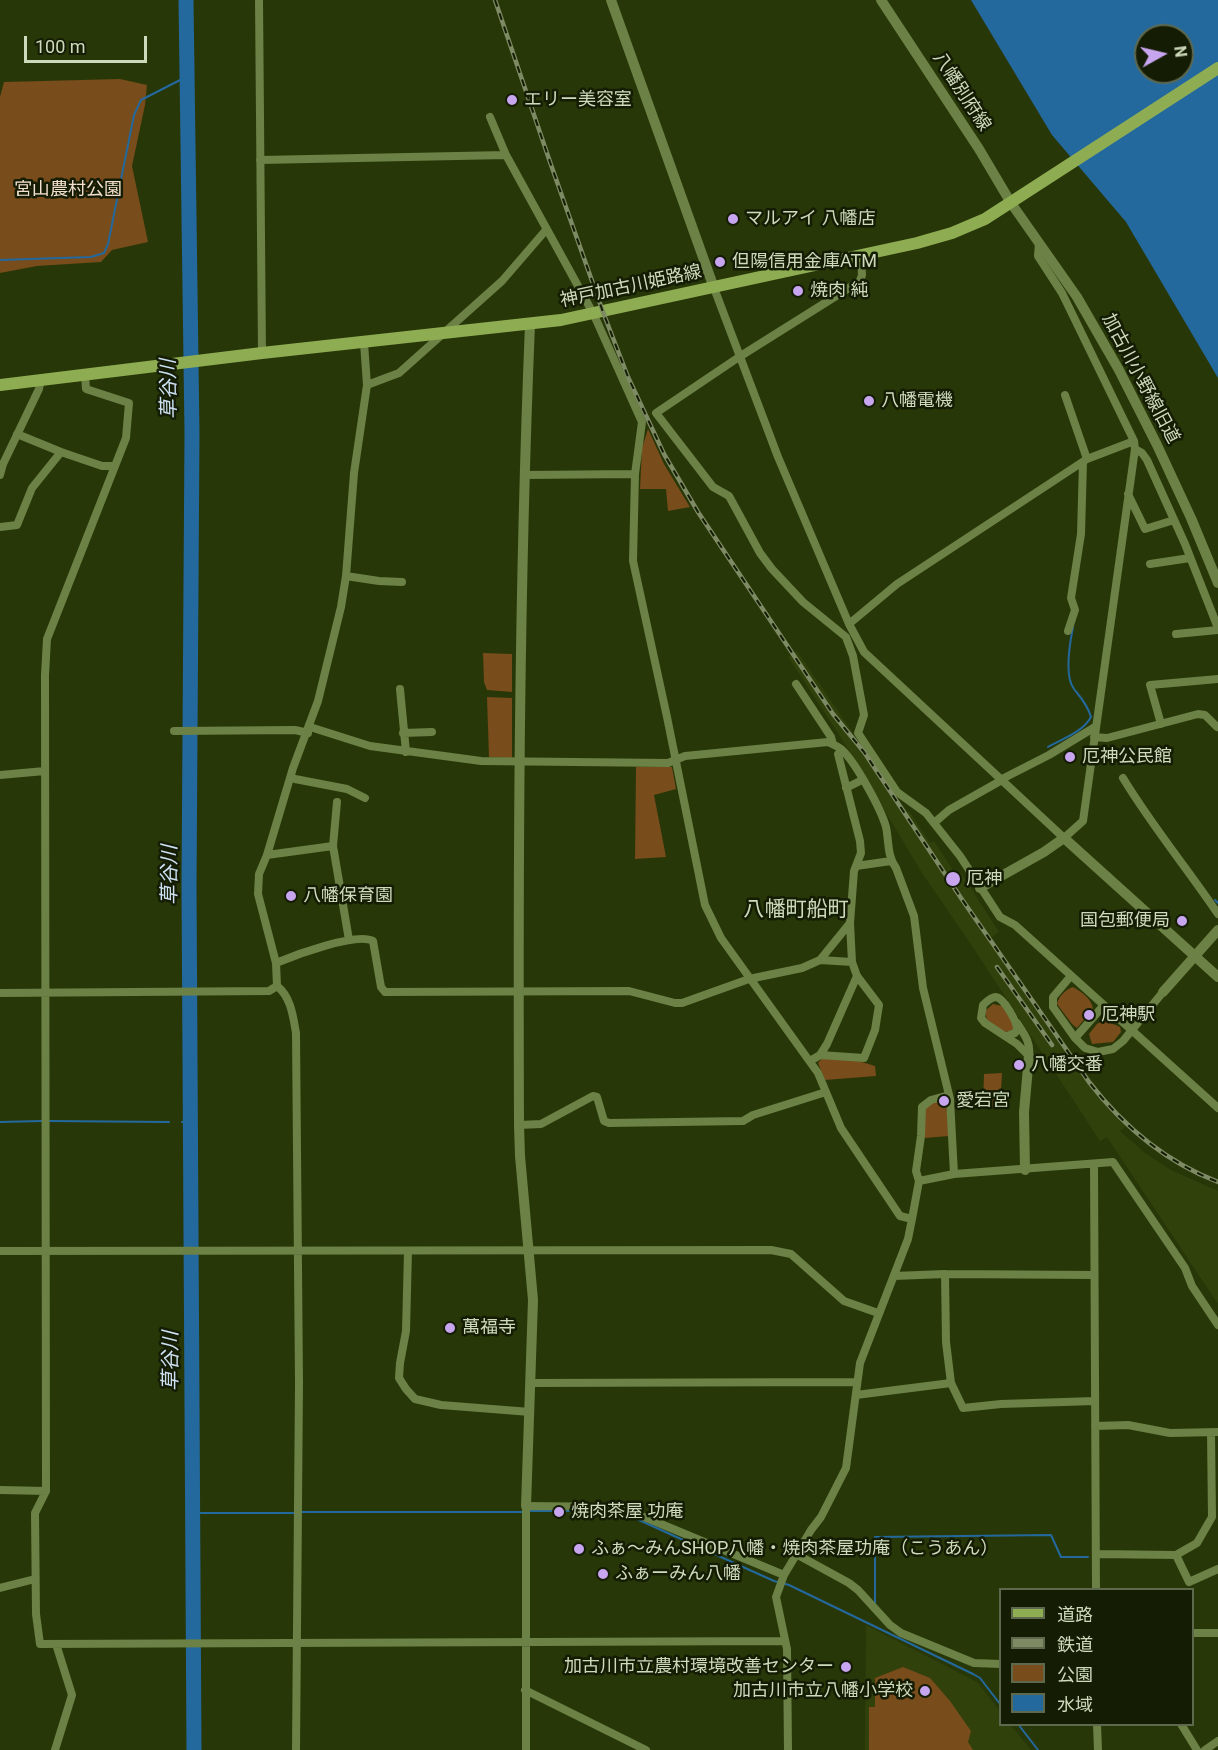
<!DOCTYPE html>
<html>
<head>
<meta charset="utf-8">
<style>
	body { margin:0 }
	#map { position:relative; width:1218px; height:1750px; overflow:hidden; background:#283708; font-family:Roboto,"Noto Sans JP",sans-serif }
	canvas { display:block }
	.legend { position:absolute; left:999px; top:1588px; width:195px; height:138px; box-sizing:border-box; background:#141c04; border:2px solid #5e684d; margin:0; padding:8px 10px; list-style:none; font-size:18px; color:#cedabb }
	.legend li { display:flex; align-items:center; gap:12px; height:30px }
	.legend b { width:30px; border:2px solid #5e684d }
	.north { position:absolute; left:1134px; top:24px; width:60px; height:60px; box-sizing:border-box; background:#141c04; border:2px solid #5e684d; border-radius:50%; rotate:82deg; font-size:16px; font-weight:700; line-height:24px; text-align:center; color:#cedabb }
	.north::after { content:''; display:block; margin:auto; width:21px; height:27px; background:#c8a6ef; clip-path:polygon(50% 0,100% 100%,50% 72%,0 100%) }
	.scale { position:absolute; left:24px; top:36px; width:123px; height:27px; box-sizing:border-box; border:3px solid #cedabb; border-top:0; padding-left:8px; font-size:18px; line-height:21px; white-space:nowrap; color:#cedabb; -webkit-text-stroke:4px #141c04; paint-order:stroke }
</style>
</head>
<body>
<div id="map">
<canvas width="1218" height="1750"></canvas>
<ul class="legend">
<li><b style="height:8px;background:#8ead53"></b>道路</li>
<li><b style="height:8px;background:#7d8a63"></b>鉄道</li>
<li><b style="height:16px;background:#784c1b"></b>公園</li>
<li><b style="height:16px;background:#24699d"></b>水域</li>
</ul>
<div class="north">N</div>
<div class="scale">100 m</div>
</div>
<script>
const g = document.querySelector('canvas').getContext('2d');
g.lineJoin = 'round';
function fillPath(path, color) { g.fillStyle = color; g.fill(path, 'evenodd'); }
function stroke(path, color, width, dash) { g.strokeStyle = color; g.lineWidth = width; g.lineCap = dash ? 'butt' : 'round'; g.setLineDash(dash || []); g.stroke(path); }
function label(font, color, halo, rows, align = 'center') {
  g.font = font + ' Roboto,"Noto Sans JP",sans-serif'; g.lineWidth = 5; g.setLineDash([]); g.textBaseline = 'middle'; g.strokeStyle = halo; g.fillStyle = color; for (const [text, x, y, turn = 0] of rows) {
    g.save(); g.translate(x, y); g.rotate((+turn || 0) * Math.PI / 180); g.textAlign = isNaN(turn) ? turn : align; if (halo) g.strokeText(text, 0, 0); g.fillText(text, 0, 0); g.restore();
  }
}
fillPath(new Path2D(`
	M797 651 907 812 909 811 930 843 934 841 956 875 961 873 999 932 989 939 1106 1100 1130 1124 1120 1131 1145 1153 1171 1170 1218 1191V1304L1107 1137 1100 1141 968 940 922 873 840 736 788 657Z
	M866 1625 977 1682 1000 1711V1724L1011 1725 1031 1750H865Z`), '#31410c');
fillPath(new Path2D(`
	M120 79 147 85 145 105 132 166 148 242 112 250 101 262 37 266 0 273V97L4 82Z
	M648 429 664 464 690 507 668 511 666 489H640L642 448Z
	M483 653 512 654V692L487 690 484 682Z
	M487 697 512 698V758L489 757Z
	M636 767H672L676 789 654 795 666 857 635 859Z
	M1073 987C1082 992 1092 999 1093 1009L1077 1028 1072 1024 1057 1004C1058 997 1066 989 1073 987Z
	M993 1004 1002 1006 1013 1022 1014 1028 1011 1031 1005 1032 987 1020 985 1011Z
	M1104 1020 1120 1027 1121 1032 1113 1042 1092 1044 1089 1034 1097 1024Z
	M822 1058 855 1060 875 1066 876 1076 825 1080 818 1063Z
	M1002 1073 1000 1108 983 1105 984 1074Z
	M940 1097 941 1103H946L949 1136 924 1138 925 1108Z
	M903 1667 930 1678 950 1701 971 1731 968 1742 973 1750H869V1707H875V1678Z`), '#784c1b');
fillPath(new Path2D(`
	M971 0H1218V378L1126 222 1052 135ZM1146 36H1182V72H1146Z`), '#24699d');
stroke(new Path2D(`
	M0 260 91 257 104 253 108 244 134 115 141 100 188 76
	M1048 747C1062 739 1083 732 1091 717 1088 706 1081 698 1074 689 1064 676 1070 642 1073 627
	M1215 900 1218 903
	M48 1121 169 1122
	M0 1122 42 1121
	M182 1122 192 1121
	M528 1511H619L774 1581 789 1585 973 1674 980 1678 1000 1704
	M301 1512H523
	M193 1513H295
	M875 1603V1537L1051 1535 1061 1557H1088
	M1018 1724 1038 1750`), '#24699d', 2);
stroke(new Path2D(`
	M186 0 192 433 189 886 194 1750`), '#24699d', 15);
stroke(new Path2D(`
	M259 0 262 353
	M490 117 506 155
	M260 160 506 155 594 315 642 422 635 474 633 561 667 717 705 905 721 938 818 1073 841 1128 900 1216 912 1219 908 1239 860 1363 846 1468 821 1517 811 1530 784 1575 776 1597 787 1649 788 1750
	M1039 243 1038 256 1062 293 1134 441 1135 449 1142 453 1147 460 1185 544 1218 628
	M861 255 862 275 860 281 739 357 656 413 713 487 729 496 760 553 772 569 803 602 846 637 853 656 864 715 858 733 897 792 926 813 960 856 1000 917 1015 925 1218 1108
	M714 288 778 457 849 624 864 652 1064 838 1083 821 1135 449
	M364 343 367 385
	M85 374 86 389 129 403 126 438 47 639 45 675 46 1491 35 1513 36 1614 40 1644 785 1641
	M1065 395 1087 459
	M17 434 61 452
	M0 475 3 464 39 389 41 379
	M524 475 635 474
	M1128 494 1145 529 1174 520
	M0 527 17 525 32 488 61 452 102 466H115
	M1150 564 1190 558
	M346 576 379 581 402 582
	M849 624 897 584 1087 459 1134 441
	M1068 631 1075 610 1071 598 1081 534 1083 462
	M1176 634 1218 630
	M796 684 831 737 833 744
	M400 689 406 752
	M1161 724 1150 685 1218 679
	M310 727 370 746 481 761 668 763 685 756 828 742C832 744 837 746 841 749 855 761 881 809 886 827 889 841 887 856 896 868L914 916 923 988 950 1099 954 1174
	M174 731 295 730 308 733
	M403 733 432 732
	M1094 737 1107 738 1198 714 1205 715 1217 727
	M842 750 838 754 860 841 861 853 856 866
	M0 775 45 771
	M291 777 295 779 347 789 365 798
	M1123 778C1152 826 1187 868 1218 914
	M1002 779 1049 755 1095 727
	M846 788 862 780
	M337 802 333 846 349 940
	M934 823 949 810 1002 780
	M267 855 333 846
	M820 960 852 962
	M276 963C295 955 357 932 373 941L381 987 385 992 629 991 675 1003H682L749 979 802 968 820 960 850 923 854 871 856 866 891 861
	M1070 977 1053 997V1007L1075 1038 1085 1048 1098 1052 1113 1049 1123 1041 1163 992
	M0 993 269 991 277 986
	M1017 1023C1024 1034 1031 1042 1029 1056
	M1007 1036 1015 1033 1017 1029C1017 1022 1004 998 996 997 991 997 986 1002 983 1005L981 1018 985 1023 1017 1044 1029 1056
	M1075 1038 1104 1005
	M820 1055 827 1044 857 976
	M810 1061 820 1055 864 1058 875 1030 879 1005 857 976 852 962 850 923
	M519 1125 541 1124 593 1096 597 1097 604 1121 609 1123 743 1121 753 1115 826 1092
	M1094 1164 1096 1590
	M919 1181 954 1174 1113 1162 1185 1268 1192 1286 1218 1325
	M912 1219 919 1181 916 1171 921 1136 922 1107 931 1100 949 1095
	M0 1251 771 1250 791 1254 844 1301 878 1313
	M408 1251 406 1331 400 1363 399 1378 406 1389 415 1399 441 1405 530 1412
	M945 1274 946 1342 951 1383
	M894 1276 945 1274 1094 1275
	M531 1383 857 1382
	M856 1395 951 1383 963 1408 1001 1404 1095 1401
	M1095 1426 1128 1425 1170 1433 1218 1432
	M0 1490 46 1491
	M796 1554 849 1583 858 1590 890 1625 901 1633 974 1663 1000 1664
	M1096 1554 1176 1555 1197 1543 1212 1517 1211 1433
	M1176 1555 1189 1582 1218 1569
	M0 1588 35 1579
	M1192 1633H1218
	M525 1690 646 1750
	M1097 1724 1098 1750
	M1181 1724 1197 1750
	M55 1750 72 1695 56 1644
	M296 1750 299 1383 296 1033C293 1016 291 997 277 986L276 963 258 894 259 874 267 855 293 768 318 701 341 607 346 576 354 473 367 385 399 373 502 281 546 230
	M526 1750V1506L620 1507 784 1575
	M1205 1750 1218 1741`), '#6b8145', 8);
stroke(new Path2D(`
	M611 0 714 288
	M881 0 979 149 1011 203 1077 297 1119 370 1157 445 1191 518 1218 583
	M980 888 1044 852 1064 838 1218 977
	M1163 992 1218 930
	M1025 1170 1024 1112 1029 1056
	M526 1506 533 1300 520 1156 519 1125C518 857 519 591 530 324`), '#6b8145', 10);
stroke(new Path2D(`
	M0 385 262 353 561 320 917 243 952 233 985 219 1218 68`), '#8ead53', 12);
const rail = new Path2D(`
	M495 0 550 162 603 312 628 377 664 454 698 512 730 560 833 714 864 752 961 898 1089 1082C1123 1126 1166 1162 1218 1182
	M997 967 1052 1045`);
stroke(rail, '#7d8a63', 4.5);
stroke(rail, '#141c04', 2, [7]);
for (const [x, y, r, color] of [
	[512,100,6,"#c8a6ef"],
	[733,219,6,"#c8a6ef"],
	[720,262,6,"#c8a6ef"],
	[798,291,6,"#c8a6ef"],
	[869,401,6,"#c8a6ef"],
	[1070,757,6,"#c8a6ef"],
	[953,879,8,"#c8a6ef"],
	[291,896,6,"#c8a6ef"],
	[1182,921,6,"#c8a6ef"],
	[1089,1015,6,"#c8a6ef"],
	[1019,1065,6,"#c8a6ef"],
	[944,1101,6,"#c8a6ef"],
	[450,1328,6,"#c8a6ef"],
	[559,1512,6,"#c8a6ef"],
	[579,1549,6,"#c8a6ef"],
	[603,1574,6,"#c8a6ef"],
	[846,1667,6,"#c8a6ef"],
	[925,1691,6,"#c8a6ef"]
]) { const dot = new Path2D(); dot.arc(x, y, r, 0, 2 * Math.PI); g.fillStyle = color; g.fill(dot); stroke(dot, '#141c04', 2); }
label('18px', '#cedabb', '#141c04', [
	["八幡別府線",961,92,57],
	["神戸加古川姫路線",631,287,-12],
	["加古川小野線旧道",1140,379,62]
]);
label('18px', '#cedabb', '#141c04', [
	["エリー美容室",524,100],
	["マルアイ 八幡店",745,219],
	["但陽信用金庫ATM",732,262],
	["焼肉 純",810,291],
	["八幡電機",881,401],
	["厄神公民館",1082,757],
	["厄神",966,879],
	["八幡保育園",303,896],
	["国包郵便局",1170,921,"right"],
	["厄神駅",1101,1015],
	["八幡交番",1031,1065],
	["愛宕宮",956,1101],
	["萬福寺",462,1328],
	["焼肉茶屋 功庵",571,1512],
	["ふぁ～みんSHOP八幡・焼肉茶屋功庵（こうあん）",591,1549],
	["ふぁーみん八幡",615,1574],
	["加古川市立農村環境改善センター",834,1667,"right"],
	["加古川市立八幡小学校",913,1691,"right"]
], 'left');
label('18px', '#f3dfcd', '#141c04', [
	["宮山農村公園",68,190]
]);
label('italic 20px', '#cde1f3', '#141c04', [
	["草谷川",170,389,-91],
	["草谷川",171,875,-90],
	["草谷川",172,1361,-90]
]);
label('21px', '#cedabb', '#141c04', [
	["八幡町船町",796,911]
]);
</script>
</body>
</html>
